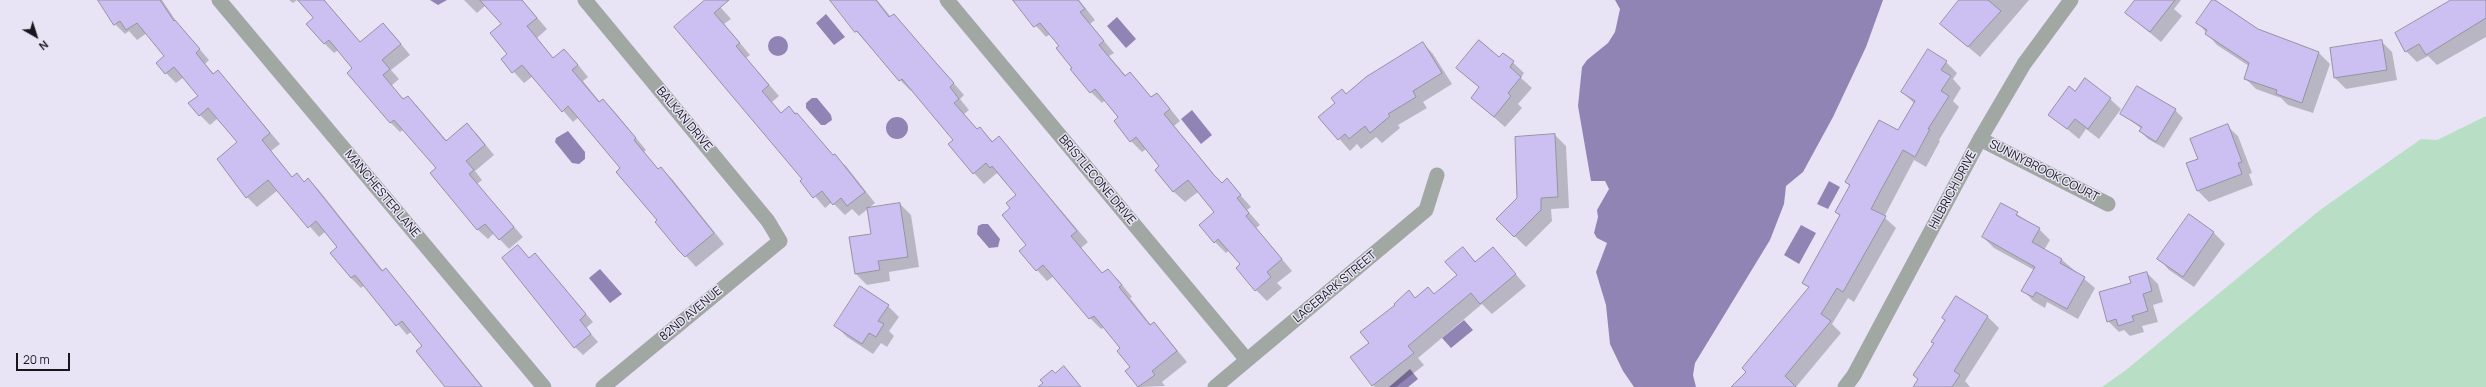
<!DOCTYPE html>
<html>
<head>
<meta charset="utf-8">
<style>
	body { margin:0 }
	#map { position:relative; width:2486px; height:387px; overflow:hidden; background:#e8e4f6; font-family:Manrope,sans-serif }
	canvas { display:block }
	.north { position:absolute; left:16px; top:16px; width:40px; height:40px; -webkit-text-stroke:3px #e8e4f6; paint-order:stroke; rotate:141deg; font-size:11px; font-weight:700; line-height:16px; text-align:center; color:#17161c }
	.north::after { content:''; display:block; margin:auto; width:14px; height:18px; background:#17161c; clip-path:polygon(50% 0,100% 100%,50% 72%,0 100%) }
	.scale { position:absolute; left:16px; top:353px; width:54px; height:18px; box-sizing:border-box; border:2px solid #17161c; border-top:0; padding-left:5px; font-size:12px; line-height:14px; white-space:nowrap; color:#17161c; -webkit-text-stroke:3px #e8e4f6; paint-order:stroke }
</style>
</head>
<body>
<div id="map">
<canvas width="2486" height="387"></canvas>
<div class="north">N</div>
<div class="scale">20 m</div>
</div>
<script>
const g = document.querySelector('canvas').getContext('2d');
g.lineJoin = 'round';
function fillPath(path, color) { g.fillStyle = color; g.fill(path, 'evenodd'); }
function stroke(path, color, width, dash) { g.strokeStyle = color; g.lineWidth = width; g.lineCap = dash ? 'butt' : 'round'; g.setLineDash(dash || []); g.stroke(path); }
function label(font, color, halo, rows, align = 'center') {
  g.font = font + ' Manrope,sans-serif'; g.lineWidth = 3; g.setLineDash([]); g.textBaseline = 'middle'; g.strokeStyle = halo; g.fillStyle = color; for (const [text, x, y, turn = 0] of rows) {
    g.save(); g.translate(x, y); g.rotate((+turn || 0) * Math.PI / 180); g.textAlign = isNaN(turn) ? turn : align; if (halo) g.strokeText(text, 0, 0); g.fillText(text, 0, 0); g.restore();
  }
}
fillPath(new Path2D(`
	M2486 116V387H2102L2126 370 2320 210 2421 139 2437 140Z`), '#b9dec6');
fillPath(new Path2D(`
	M430 0H447L438 5Z
	M1615 0H1883L1866 47 1833 117 1803 172 1786 186 1784 204 1770 240 1695 363 1693 375 1696 387H1634L1623 371 1610 344 1606 305 1596 272 1607 243 1597 238 1594 233 1598 217 1597 210 1609 189 1605 181H1591L1578 106 1582 67 1587 60 1608 43 1615 32 1620 9Z
	M826 14 845 37 834 45 816 23Z
	M1117 17 1136 39 1126 48 1107 26Z
	M768 46a10 10 0 1 1 20 0a10 10 0 1 1-20 0Z
	M812 98H817L831 115 832 120 825 125H821L806 108V103Z
	M1192 110 1212 135 1201 144 1181 119Z
	M886 128a11 11 0 1 1 22 0a11 11 0 1 1-22 0Z
	M568 131 585 152V159L579 164 572 163 555 142 556 138Z
	M1829 181 1840 187 1828 209 1817 204Z
	M982 224H988L1000 239 998 247 989 248 977 234 978 226Z
	M1801 225 1816 233 1799 264 1784 255Z
	M600 269 622 294 610 303 589 278Z
	M1464 320 1473 330 1451 348 1442 338Z
	M1410 369 1418 379 1408 387H1389Z`), '#9084b4');
fillPath(new Path2D(`
	M99 0H162L178 24 209 60 205 64 214 74 228 82 280 144 271 151 293 178 297 175 304 182 308 179 318 189 384 272 386 270 396 280 483 387H447L424 346 412 331 407 335 365 285 361 288 351 278 338 248 325 232 319 237 278 190 257 207 247 197 239 142 218 118 210 125 200 115 199 96 184 77 176 83 166 73 157 63 166 56 147 33 137 40 129 31 125 34 115 24Z
	M289 0H297L293 3Z
	M299 0H324L361 43 383 24 393 34 410 55 391 70 399 79 391 86 404 100 408 97 417 106 447 141 467 125 477 134 494 155 475 171 482 180 477 184 523 237 509 249 494 233 488 239 478 230 431 173 437 168 404 129 400 132 391 123 348 73 354 68 338 50 334 53 324 43 315 18Z
	M464 0H522L547 29 537 38 554 59 575 61 588 77 583 81 600 102 603 100 614 111 646 150 644 152 659 170 661 168 672 179 724 244 696 267 686 256 622 168 579 117 573 122 533 76 524 83 502 59 508 54 503 25 486 5 477 13Z
	M707 0H714L731 19 724 24 750 55 746 58 779 96 772 102 782 114 789 108 797 114 834 156 846 166 875 203 859 216 852 209 845 215 832 202 825 208 802 181 804 180Z
	M831 0H877L891 17 893 15 904 26 964 95 960 99 969 110 964 114 978 130 980 128 993 142 998 138 1009 149 1088 242 1081 248 1103 274 1108 270 1119 281 1132 297 1130 298 1151 325 1153 323 1164 334 1187 362 1162 382 1165 386 1139 387 1126 371 1132 367 1122 348 1104 327 1101 329 1090 318 1054 276 1047 281 1037 270 1011 208 1017 195 997 173 984 184 974 173 955 140 913 90 911 91 900 80 856 31Z
	M1013 0H1079L1095 20 1090 24 1114 53 1109 56 1126 76 1130 73 1152 98 1157 94 1167 105 1180 121 1174 126 1221 183 1227 180 1251 207 1247 210 1260 225 1256 228 1292 271 1277 283 1282 288 1267 301 1256 290 1241 264 1229 250 1226 253 1215 242 1216 213 1198 192 1185 202 1174 192 1156 170 1161 166 1146 149 1142 152 1131 141 1119 117 1105 100 1102 103 1091 92 1050 34 1046 37Z
	M1960 0H2029L1980 57 1941 24Z
	M2136 0H2181L2174 9 2182 16 2161 42 2126 13Z
	M2214 0 2257 30 2319 53 2330 64 2313 113 2288 105 2281 98 2256 89 2245 78 2249 66 2217 45 2198 23Z
	M2453 0H2486V37L2437 65 2428 56 2417 62 2406 51Z
	M2381 41 2392 52 2397 80 2346 89 2335 78Z
	M1423 43 1433 54 1452 84 1423 102 1427 108 1398 125 1400 128 1382 143 1376 137 1361 149 1357 144 1350 151 1320 117 1346 95Z
	M1504 54 1524 73 1521 78 1532 88 1518 104 1522 108 1505 127 1472 98 1480 88 1457 68 1500 58Z
	M1946 62 1957 73 1953 79 1961 88 1953 101 1959 107 1939 140 1940 141 1926 167 1914 160 1884 217 1896 228 1854 302 1848 298 1832 324 1841 333 1796 387H1732L1748 372 1809 288 1803 283 1840 216 1836 212 1850 186 1846 182 1899 131 1914 103 1902 92Z
	M2076 92 2110 99 2121 109 2099 139 2086 129 2079 139 2049 114Z
	M2175 110 2183 118 2164 148 2148 139 2140 131 2142 129 2122 114Z
	M2227 126 2238 136 2252 173 2249 174 2253 185 2209 202 2198 191 2188 164 2199 159Z
	M1555 135 1566 146 1569 208 1551 209 1552 221 1526 247 1497 219 1518 198Z
	M900 204 911 215 919 267 889 272 890 281 867 285 856 274 872 234Z
	M2002 204 2039 229 2050 240 2044 250 2061 259 2095 288 2078 319 2047 302 2045 308 2033 301 2023 290 2034 270 1994 248 1983 237Z
	M2189 216 2214 233 2225 244 2194 287 2169 270 2159 259Z
	M1463 248 1476 262 1493 248 1526 286 1492 314 1482 304 1418 358 1424 365 1396 387H1375L1351 357 1370 343 1396 305 1409 292 1416 299 1435 295 1458 275Z
	M535 254 593 322 586 328 598 342 583 355 575 347 529 259Z
	M2147 273 2158 284 2163 302 2153 305 2158 322 2142 326 2144 332 2130 336 2124 330 2119 332 2108 321 2132 284Z
	M1957 297 1988 317 1999 328 1965 381 1970 387H1914L1935 344 1933 342Z
	M888 306 899 317 889 331 894 336 887 347 881 343 873 354 847 337 836 326Z`), '#0003');
const building = new Path2D(`
	M98 0H160L174 21 175 20 200 49 196 53 213 74 218 70 270 133 262 140 292 177 297 173 304 182 308 178 382 271 386 268 482 387H445L416 351 422 346 402 321 396 326 355 275 351 278 330 253 337 247 316 221 308 228 268 180 246 198 217 159 237 142 208 108 199 116 188 103 198 96 174 67 165 74 156 63 164 56 137 23 126 30 120 21 114 25Z
	M298 0H324L360 42 383 23 401 44 382 60 390 69 383 75 403 99 408 96 446 141 467 123 485 145 466 161 474 170 469 174 514 227 499 240 485 224 477 230 430 173 436 168 394 120 390 123 347 73 352 68 329 40 324 44 306 24 313 18Z
	M480 0H522L537 18 527 26 553 58 564 49 578 65 572 70 599 102 603 99 636 138 634 140 658 169 661 167 714 233 685 257 679 251 655 222 657 220 616 172 620 168 568 106 562 112 522 65 512 73 501 59 507 54 490 33 501 24Z
	M705 0H729L714 13 740 43 736 46 769 85 762 91 781 113 789 106 795 114 797 113 833 155 835 154 865 192 847 206 841 198 833 205 822 191 813 198 800 181 802 179 674 27Z
	M830 0H876L889 17 894 14 937 64 954 83 950 87 959 99 954 103 977 129 980 127 992 142 999 136 1077 231 1071 236 1102 273 1108 269 1122 285 1119 287 1150 325 1154 322 1177 351 1152 371 1155 375 1138 387 1125 371 1130 367 1117 351 1120 348 1094 316 1089 319 1043 265 1036 271 1019 251 1026 245 1002 215 1010 208 1006 203 1016 195 992 166 990 168 986 163 973 174 948 144 953 140 902 79 899 81 857 31 855 32Z
	M1013 0H1078L1085 9 1080 12 1104 41 1099 45 1125 76 1130 72 1151 97 1157 93 1170 109 1164 114 1214 175 1222 183 1227 178 1241 195 1237 198 1249 213 1246 216 1282 259 1267 272 1271 277 1255 291 1236 268 1240 264 1218 239 1214 243 1199 225 1214 212 1188 180 1173 192 1155 170 1159 166 1136 137 1130 142 1114 121 1118 117 1095 89 1090 93 1070 69 1072 68 1056 48 1059 46 1040 23 1034 27Z
	M1959 0H1988L2001 11 1968 47 1940 24Z
	M2135 0H2175L2150 32 2125 13Z
	M2212 0H2215L2258 29 2319 52 2302 103 2276 94 2277 90 2244 79 2249 63 2205 34 2207 30 2196 23Z
	M2451 0H2486V18L2426 55 2419 44 2405 52 2395 33Z
	M1479 40 1499 57 1503 53 1514 61 1510 67 1521 77 1508 93 1511 96 1494 117 1471 98 1479 87 1456 68Z
	M2382 40 2387 70 2334 78 2330 48Z
	M1423 42 1442 73 1413 91 1416 97 1388 114 1390 116 1370 133 1365 126 1349 139 1345 134 1338 140 1318 117 1335 103 1331 98 1342 89 1346 94 1366 77Z
	M1928 49 1947 61 1941 70 1951 76 1941 91 1949 96 1928 129H1930L1915 157 1903 150 1882 188 1871 209 1886 216 1843 292 1837 288 1821 314 1831 321 1785 376 1796 387H1731L1746 372 1742 368 1809 287 1802 283 1840 215 1835 212 1850 185 1845 182 1879 120 1898 130 1915 101 1901 92Z
	M2085 78 2111 98 2088 129 2075 119 2067 129 2048 115 2069 86 2075 91Z
	M2137 86 2176 109 2156 142 2139 131 2142 127 2120 114Z
	M2228 124 2242 162 2238 163 2242 174 2197 191 2186 163 2198 159 2190 139Z
	M1555 134 1558 197 1541 198V210L1514 237 1496 219 1517 198 1515 137Z
	M900 203 908 257 878 261 880 270 855 274 849 237 871 234 867 208Z
	M2001 203 2018 212 2016 215 2040 228 2032 242 2062 259 2060 263 2085 277 2067 309 2036 292 2033 297 2021 291 2035 267 1982 237Z
	M2189 214 2214 232 2183 277 2157 259Z
	M518 245 529 258 535 253 586 314 580 320 591 334 574 348 502 258Z
	M1463 247 1475 262 1493 247 1516 274 1480 304 1471 293 1408 346 1414 353 1372 386 1350 357 1369 343 1360 332 1395 305 1394 304 1409 290 1415 298 1428 287 1434 294 1457 275 1445 262Z
	M2147 272 2152 291 2143 294 2148 311 2132 316 2134 321 2118 326 2116 319 2107 322 2099 292 2131 283 2129 277Z
	M860 286 889 305 878 321 884 324 876 337 869 333 862 344 834 326Z
	M1956 296 1988 316 1954 371 1960 375 1952 387H1913L1918 379 1913 375 1934 343 1931 342 1945 320 1942 318Z
	M1064 366 1081 387H1038L1043 383 1040 380 1052 370 1055 373Z`);
fillPath(building, '#ccbff2');
stroke(building, '#9592a2', 1);
stroke(new Path2D(`
	M219 0 544 387
	M585 0 768 221 780 241 603 387
	M947 0 1247 360
	M1980 139 2108 204
	M1215 387 1426 210 1437 175
	M1845 387 1854 375 1980 139 2024 64 2071 0`), '#a1a8a3', 15);
label('12px', '#17161c', '#e8e4f6', [
	["BALKAN DRIVE",684,119,50],
	["SUNNYBROOK COURT",2044,171,27],
	["BRISTLECONE DRIVE",1097,180,50],
	["HILBRICH DRIVE",1953,190,-62],
	["MANCHESTER LANE",382,194,50],
	["LACEBARK STREET",1335,287,-40],
	["82ND AVENUE",691,314,-40]
]);
</script>
</body>
</html>
